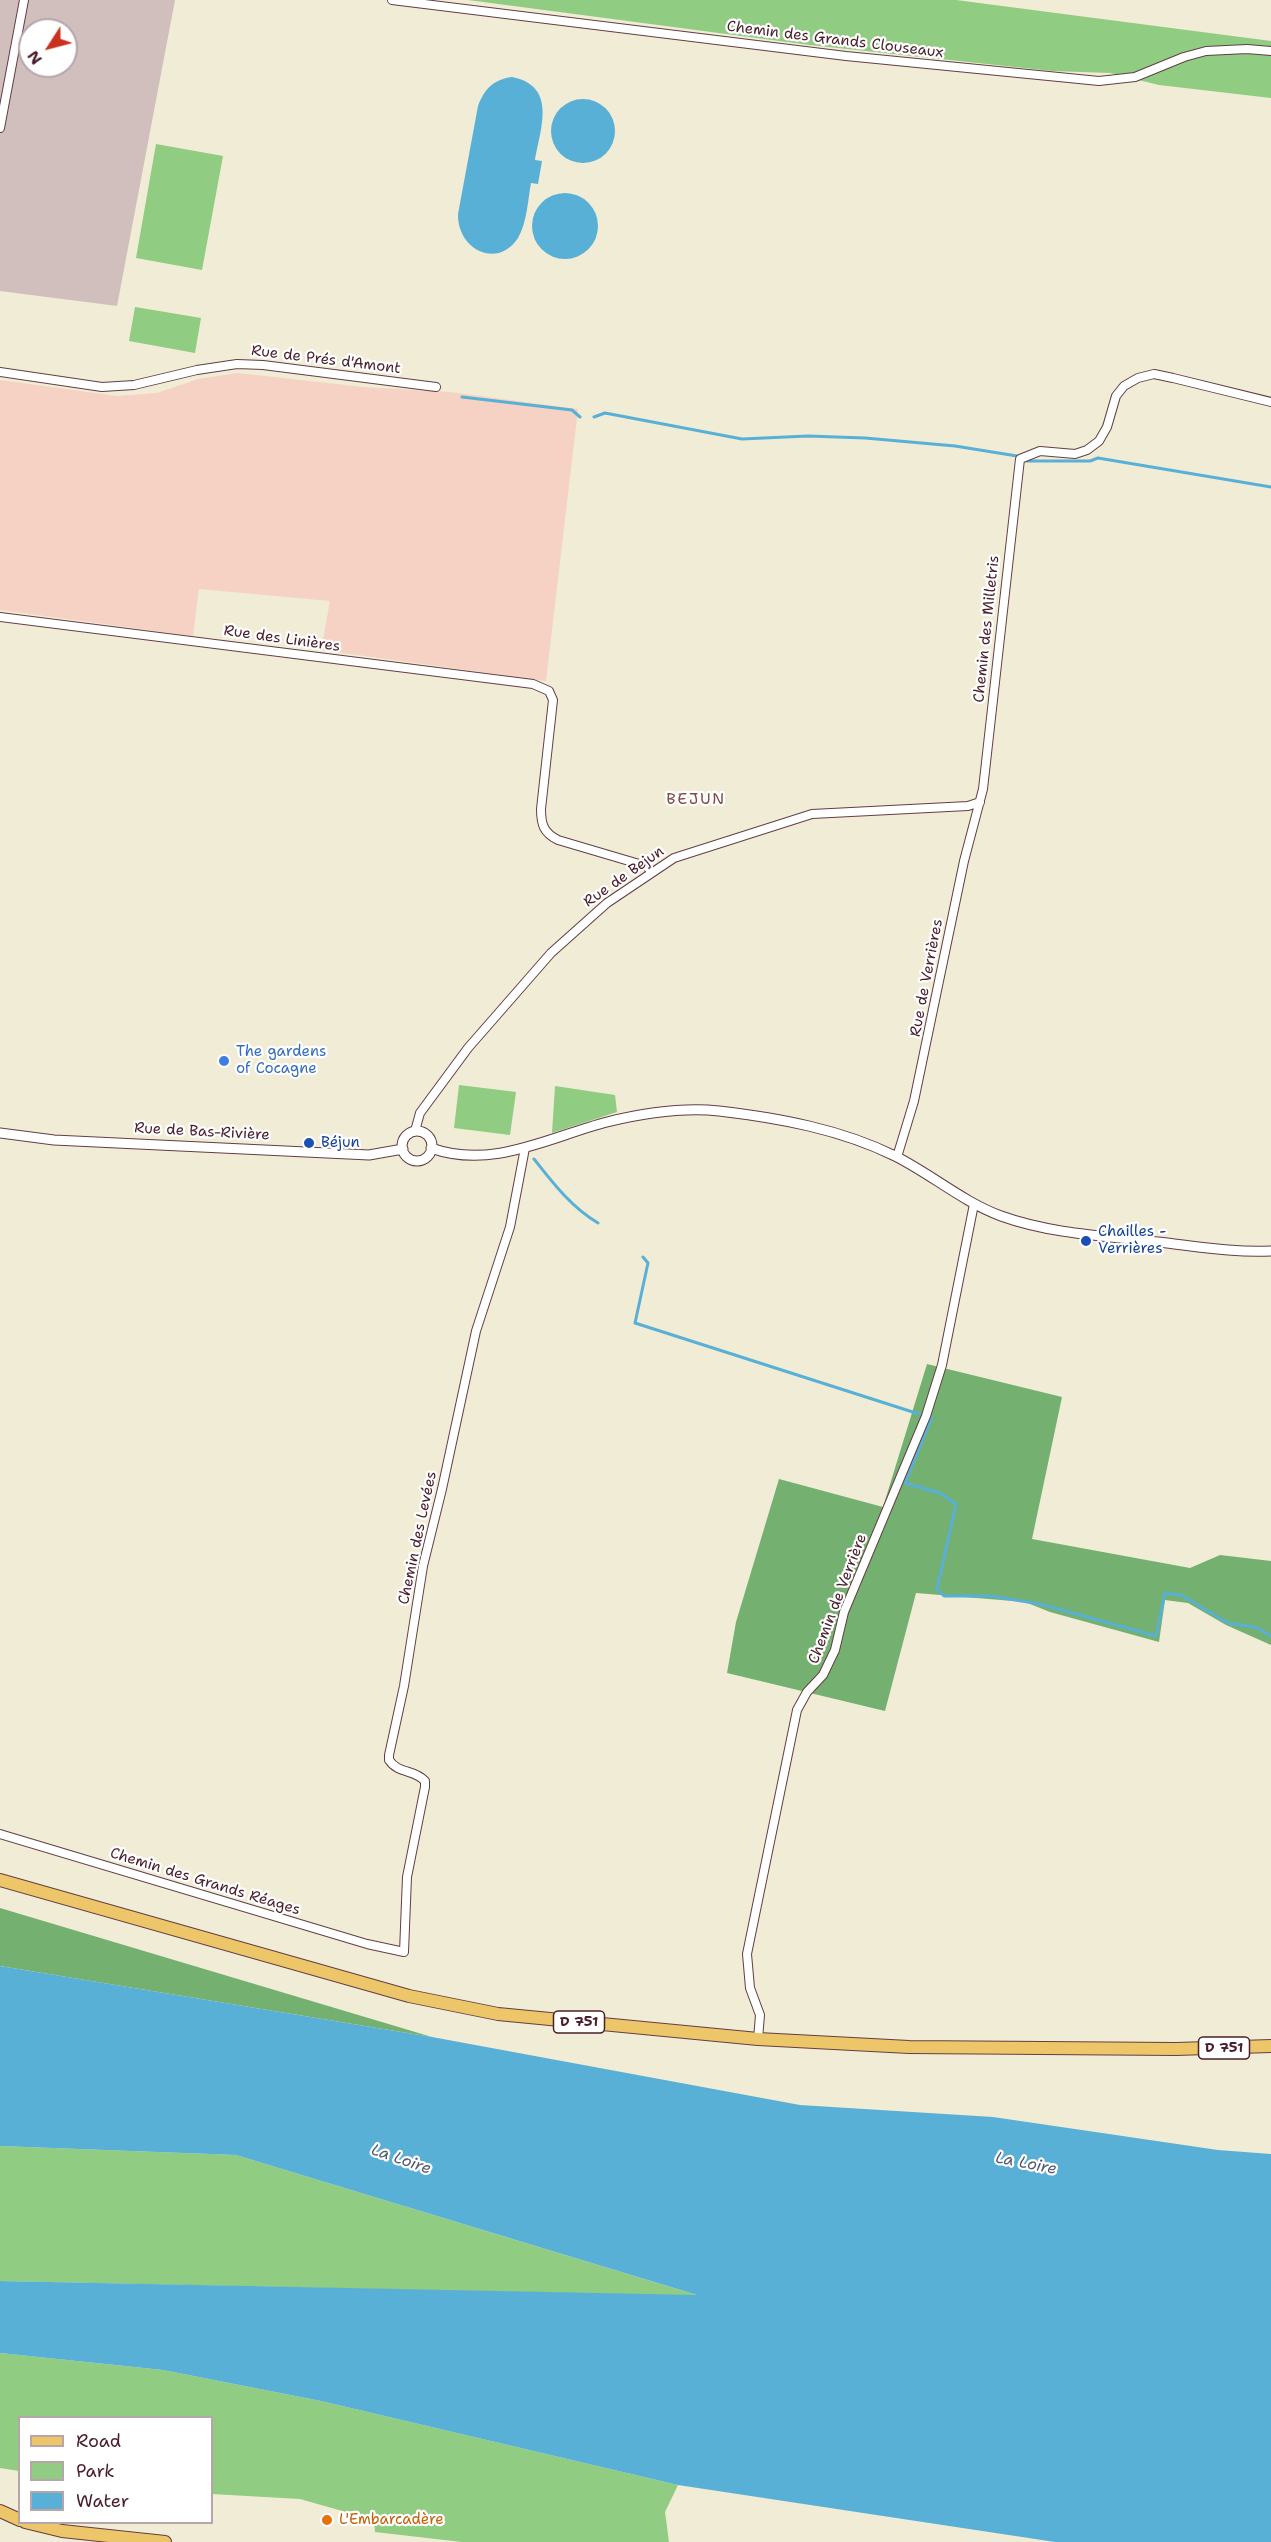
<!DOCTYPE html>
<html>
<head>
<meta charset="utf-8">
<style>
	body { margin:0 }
	#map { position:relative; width:1271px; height:2542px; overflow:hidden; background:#f0ecd6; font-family:"Shantell Sans",sans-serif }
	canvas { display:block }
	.legend { position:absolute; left:18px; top:2416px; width:195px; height:108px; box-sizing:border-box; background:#fff; border:2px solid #b7a5aa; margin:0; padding:8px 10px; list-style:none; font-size:18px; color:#4a1f2b }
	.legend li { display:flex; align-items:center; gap:12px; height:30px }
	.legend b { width:30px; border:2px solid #b7a5aa }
	.north { position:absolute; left:18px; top:18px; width:60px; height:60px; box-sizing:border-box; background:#fff; border:2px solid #b7a5aa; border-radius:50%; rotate:234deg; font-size:16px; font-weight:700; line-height:24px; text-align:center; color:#4a1f2b }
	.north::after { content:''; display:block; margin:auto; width:21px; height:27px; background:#c8321e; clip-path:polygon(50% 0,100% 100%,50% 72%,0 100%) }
</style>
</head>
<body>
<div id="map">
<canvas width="1271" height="2542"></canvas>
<ul class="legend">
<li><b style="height:8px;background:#ecc669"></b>Road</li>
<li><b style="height:16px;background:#90cc81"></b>Park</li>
<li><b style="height:16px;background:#59b0d6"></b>Water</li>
</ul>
<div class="north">N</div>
</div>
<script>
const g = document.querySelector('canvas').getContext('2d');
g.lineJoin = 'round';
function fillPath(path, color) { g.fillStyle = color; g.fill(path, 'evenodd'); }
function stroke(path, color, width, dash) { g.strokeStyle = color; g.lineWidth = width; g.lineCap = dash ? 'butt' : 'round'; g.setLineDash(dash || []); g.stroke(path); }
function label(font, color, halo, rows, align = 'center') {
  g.font = font + ' "Shantell Sans",sans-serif'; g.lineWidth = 4.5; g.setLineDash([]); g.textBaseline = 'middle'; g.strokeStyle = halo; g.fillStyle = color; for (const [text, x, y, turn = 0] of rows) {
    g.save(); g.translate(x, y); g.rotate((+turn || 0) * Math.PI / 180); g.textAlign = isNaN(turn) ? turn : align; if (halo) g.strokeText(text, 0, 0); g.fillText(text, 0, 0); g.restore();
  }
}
fillPath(new Path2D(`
	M238 373 363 387 450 392 578 409 546 681 321 650 330 601 199 589 193 636 0 610V380L117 396 157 393 198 379Z`), '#f5d2c3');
fillPath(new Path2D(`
	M0 0H175L117 306 0 291ZM30 30H66V66H30Z`), '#d1bfbd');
fillPath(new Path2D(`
	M468 0H956L1271 41V98L1159 85 1110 73 1052 71 810 45Z
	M156 144 223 156 202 270 136 258Z
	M135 307 201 318 195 353 129 341Z
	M459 1085 516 1092 510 1135 454 1128Z
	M555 1086 615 1095 617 1112 552 1133Z
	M0 2146 236 2155 700 2296 0 2281Z
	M0 2353 163 2370 321 2401 678 2485 665 2512 669 2542H462L375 2532 374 2520 300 2499 212 2494V2418H20L19 2471 0 2468Z`), '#90cc81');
fillPath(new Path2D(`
	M927 1364 1062 1397 1032 1539 1190 1568 1220 1555 1271 1561V1645L1226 1625 1188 1603 1165 1600 1159 1642 1050 1612 1025 1602 916 1593 885 1711 727 1673 736 1622 779 1479 883 1507Z
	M0 1908 432 2037 0 1966Z`), '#74b06f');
fillPath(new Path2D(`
	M512 77C557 86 541 127 535 160L542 161 538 184 531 183C528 199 527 223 518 238 497 270 457 249 458 214L478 106C485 88 493 80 512 77Z
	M551 131a32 32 0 1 1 64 0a32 32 0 1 1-64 0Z
	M532 226a33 33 0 1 1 66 0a33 33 0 1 1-66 0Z
	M0 1966 432 2037 800 2105 993 2117 1218 2150 1271 2154V2542H1055L678 2485 321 2401 163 2370 0 2353V2281L697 2295 236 2155 0 2146Z`), '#59b0d6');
stroke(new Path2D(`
	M462 397 572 410 580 417
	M594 417 605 413 742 439 808 436 865 438 955 446 1017 456
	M1027 461H1090L1098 458 1271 487
	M534 1159C553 1183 571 1207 598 1223
	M643 1257 648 1263 635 1323 919 1414
	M932 1417 905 1483 940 1493 956 1504 937 1589 944 1596H991L1040 1604 1156 1636 1165 1593 1181 1595 1228 1623 1255 1627 1271 1636`), '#59b0d6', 3);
const minor = new Path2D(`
	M392 0 846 56 1099 81 1135 77 1184 57 1206 51 1247 49 1271 51
	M0 128 24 0
	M0 372 102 387 134 385 197 370 237 364 263 365 436 387
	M0 617 533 684 549 691 553 700 541 809C541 825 544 833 558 840L646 866 652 872
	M415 1131 420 1113 468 1048 551 953 607 903 674 858 812 814 968 806 980 802
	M897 1157 914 1101 964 861 983 789 1020 459 1040 451 1075 454 1087 450 1099 441 1107 427 1116 396 1124 386 1138 378 1154 374 1173 378 1271 402
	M0 1834 367 1944 404 1952 407 1877 425 1787V1781C414 1769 398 1774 389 1760V1755L404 1686 423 1566 442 1489 476 1331 510 1227 525 1148
	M758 2039 760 2015 750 1988 747 1954 797 1710 807 1692 823 1675 835 1650 844 1612 926 1416 942 1365 974 1204`);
const tertiary = new Path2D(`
	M402 1146a15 15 0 1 1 30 0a15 15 0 1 1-30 0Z
	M0 1133 54 1140 369 1155 403 1149
	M431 1148C492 1170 549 1137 607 1122 644 1113 681 1107 719 1111 779 1118 840 1129 895 1156 931 1174 963 1202 1001 1216 1051 1234 1106 1236 1158 1242 1195 1246 1234 1253 1271 1251`);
const primary = new Path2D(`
	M0 1880 409 1996 498 2014 758 2039 909 2047 1176 2049 1271 2046
	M0 2511 20 2520
	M25 2522 62 2531 165 2542`);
stroke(minor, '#633e45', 10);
stroke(tertiary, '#633e45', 11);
stroke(primary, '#633e45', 14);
stroke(minor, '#fff', 8);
stroke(tertiary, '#fff', 9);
stroke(primary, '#ecc669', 12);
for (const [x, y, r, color] of [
	[224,1061,6,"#3f7fe0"],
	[309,1143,6,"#1a4fb4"],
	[1086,1241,6,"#1a4fb4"],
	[327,2520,6,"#e8710a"]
]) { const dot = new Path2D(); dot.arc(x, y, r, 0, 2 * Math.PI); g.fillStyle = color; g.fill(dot); stroke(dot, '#fff', 2); }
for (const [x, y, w] of [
	[579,2022,51],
	[1224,2048,51]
]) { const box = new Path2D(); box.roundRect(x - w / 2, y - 11, w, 22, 4.5); g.fillStyle = '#fff'; g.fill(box); stroke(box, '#4a1f2b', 1.5); }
label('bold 14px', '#4a1f2b', null, [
	["D 751",579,2022],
	["D 751",1224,2048]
]);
label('15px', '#4a1f2b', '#fff', [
	["Chemin des Grands Clouseaux",835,40,7],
	["Rue de Prés d'Amont",326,360,7],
	["Chemin des Milletris",987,629,-84],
	["Rue des Linières",282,639,8],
	["Rue de Bejun",624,877,-35],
	["Rue de Verrières",927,978,-79],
	["Rue de Bas-Rivière",202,1132,3],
	["Chemin des Levées",418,1538,-78],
	["Chemin de Verrière",838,1599,-69],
	["Chemin des Grands Réages",205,1882,17]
]);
label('15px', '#366cbe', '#fff', [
	["The gardens",236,1052],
	["of Cocagne",236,1069]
], 'left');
label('15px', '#164399', '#fff', [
	["Béjun",321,1143],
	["Chailles -",1098,1232],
	["Verrières",1098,1249]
], 'left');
label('15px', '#c56008', '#fff', [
	["L'Embarcadère",339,2520]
], 'left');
g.letterSpacing = '1.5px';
label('16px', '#814a45', '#fff', [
	["BEJUN",696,800]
]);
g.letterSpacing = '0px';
label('italic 16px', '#50596f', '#fff', [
	["La Loire",401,2160,19],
	["La Loire",1026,2164,11]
]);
</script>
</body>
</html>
